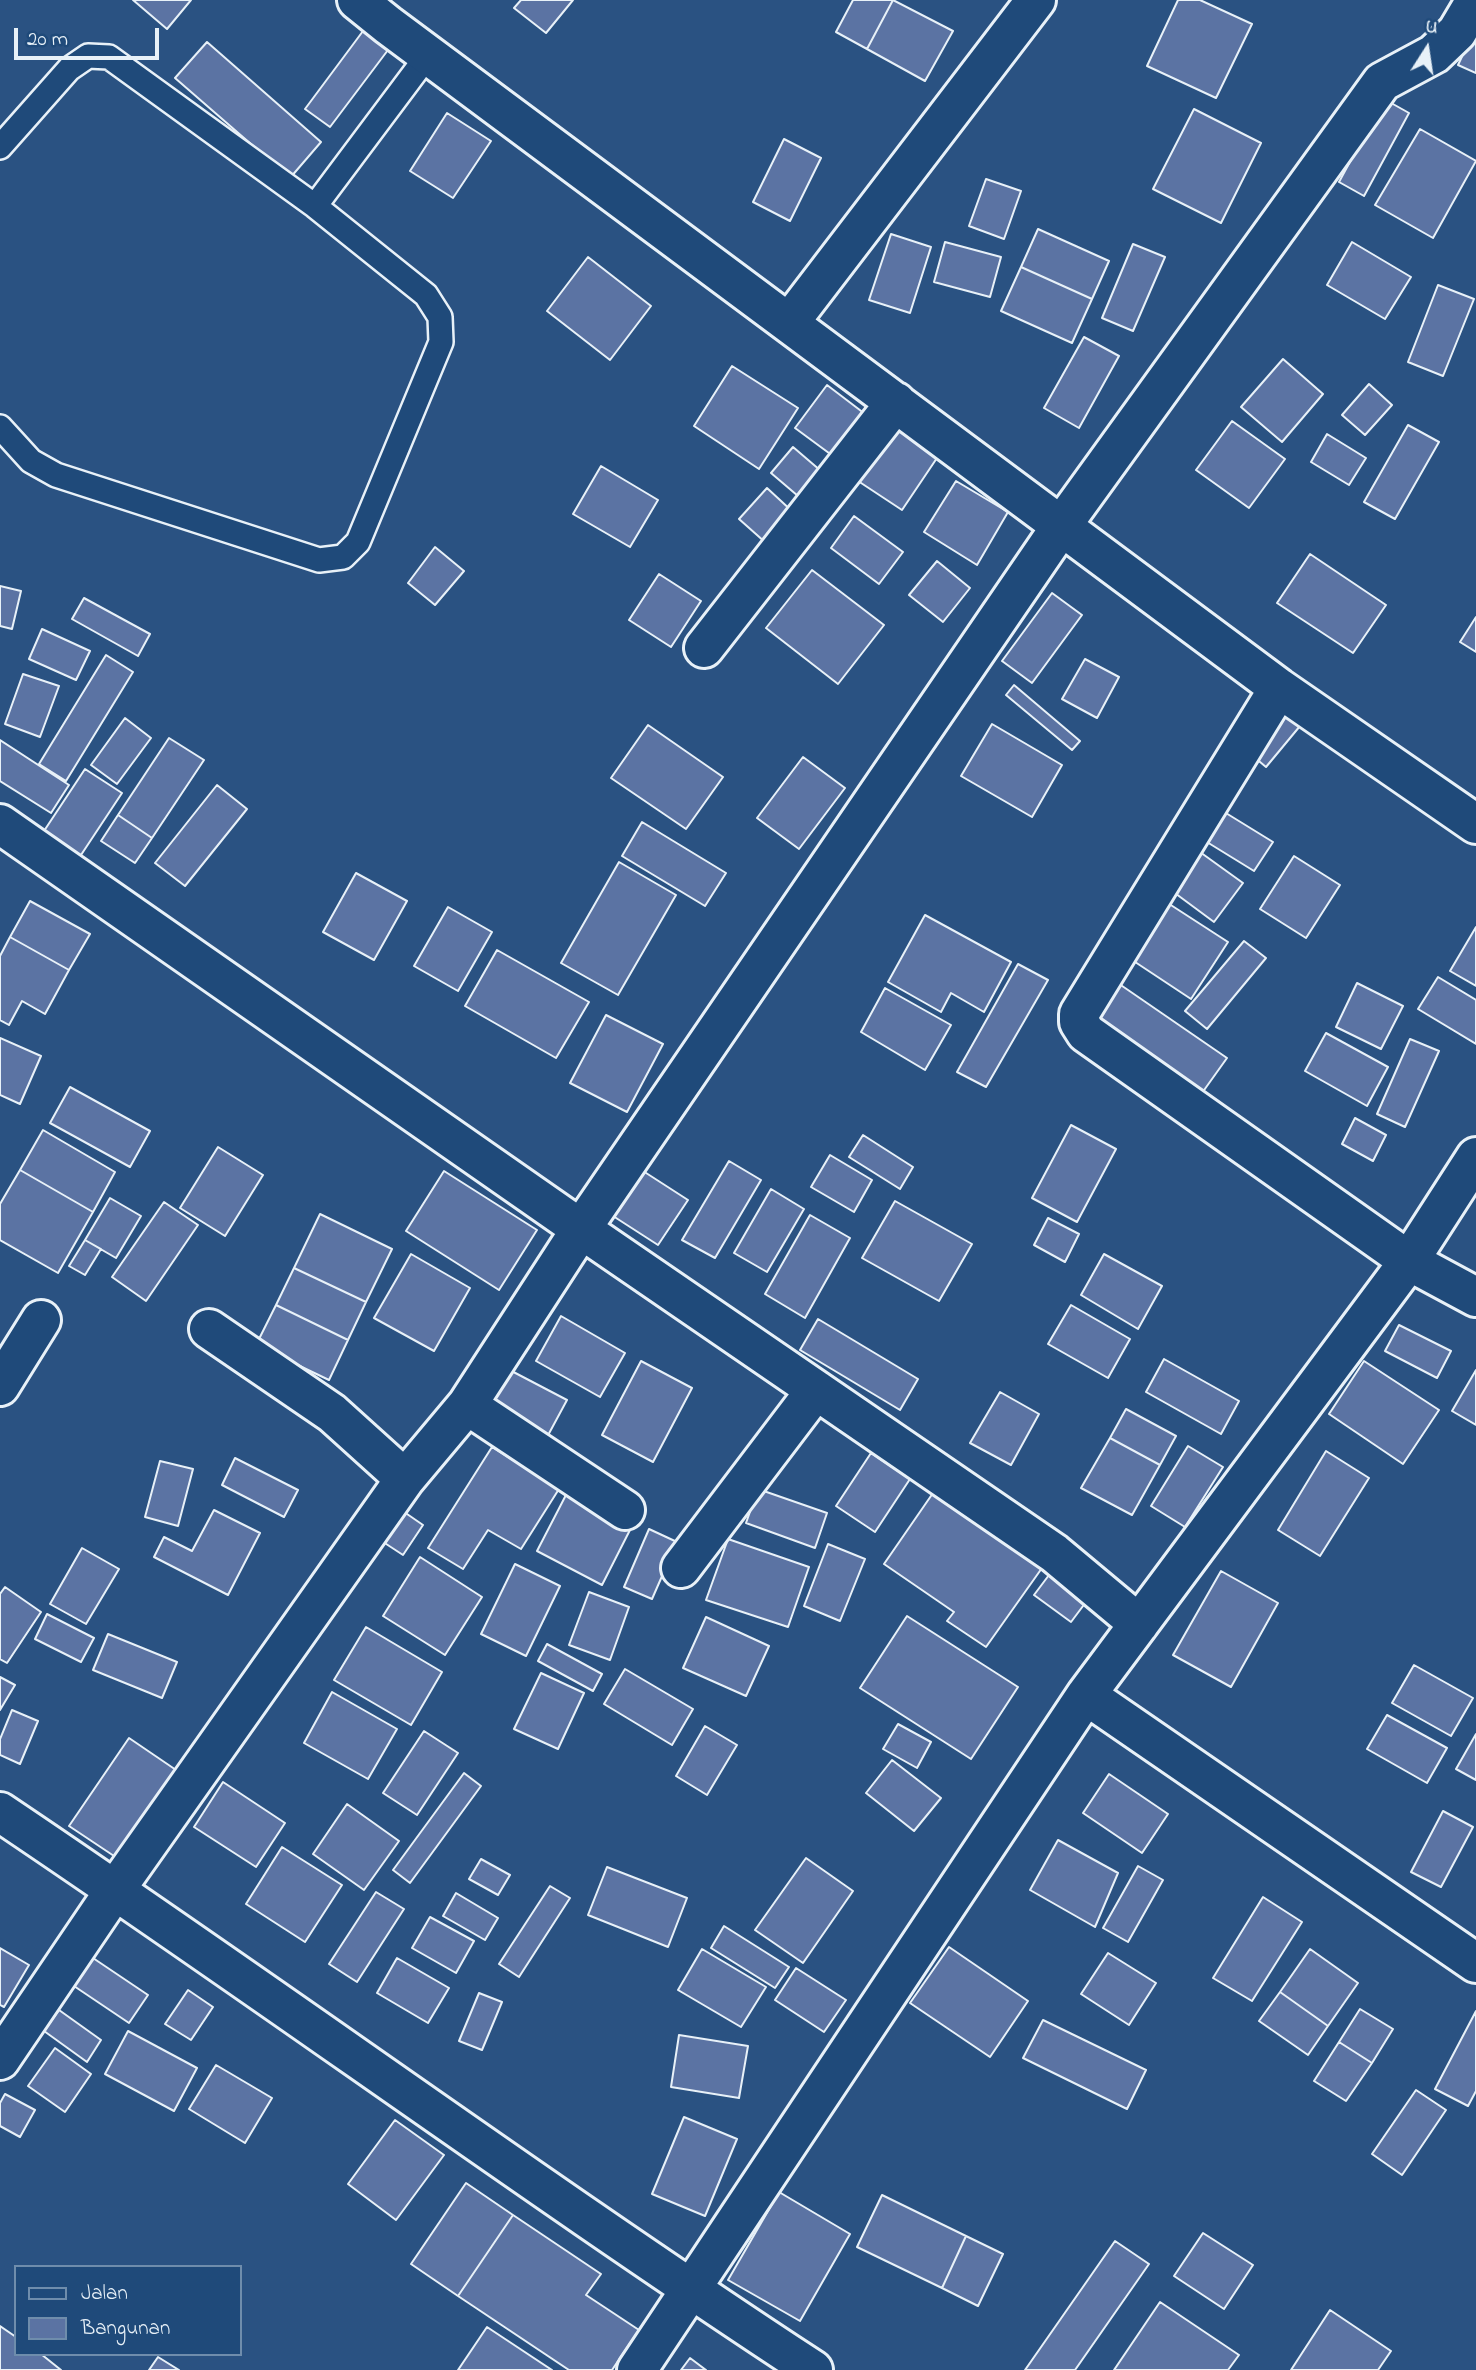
<!DOCTYPE html>
<html>
<head>
<meta charset="utf-8">
<style>
	body { margin:0 }
	#map { position:relative; width:1476px; height:2370px; overflow:hidden; background:#2a5282; font-family:"Indie Flower",sans-serif }
	canvas { display:block }
	.legend { position:absolute; left:14px; top:2265px; width:228px; height:91px; box-sizing:border-box; background:#1f4a7a; border:2px solid #6f8dac; margin:0; padding:9px 12px; list-style:none; font-size:21px; color:#e8f1f8 }
	.legend li { display:flex; align-items:center; gap:14px; height:35px }
	.legend b { width:35px; border:2px solid #6f8dac }
	.north { position:absolute; left:1392px; top:14px; width:70px; height:70px; -webkit-text-stroke:5px #1f4a7a; paint-order:stroke; rotate:12deg; font-size:19px; font-weight:700; line-height:28px; text-align:center; color:#e8f1f8 }
	.north::after { content:''; display:block; margin:auto; width:24px; height:32px; background:#e8f1f8; clip-path:polygon(50% 0,100% 100%,50% 72%,0 100%) }
	.scale { position:absolute; left:14px; top:28px; width:145px; height:32px; box-sizing:border-box; border:4px solid #e8f1f8; border-top:0; padding-left:9px; font-size:21px; line-height:24px; white-space:nowrap; color:#e8f1f8; -webkit-text-stroke:5px #1f4a7a; paint-order:stroke }
</style>
</head>
<body>
<div id="map">
<canvas width="1476" height="2370"></canvas>
<ul class="legend">
<li><b style="height:9px;background:#1f4a7a"></b>Jalan</li>
<li><b style="height:19px;background:#5b73a3"></b>Bangunan</li>
</ul>
<div class="north">U</div>
<div class="scale">20 m</div>
</div>
<script>
const g = document.querySelector('canvas').getContext('2d');
g.lineJoin = 'round';
function fillPath(path, color) { g.fillStyle = color; g.fill(path, 'evenodd'); }
function stroke(path, color, width, dash) { g.strokeStyle = color; g.lineWidth = width; g.lineCap = dash ? 'butt' : 'round'; g.setLineDash(dash || []); g.stroke(path); }
const building = new Path2D(`
	M133 0H191L167 29Z
	M521 0H573L546 33 514 8Z
	M853 0H893L867 49 836 32Z
	M893 0 953 31 925 81 867 49Z
	M1178 0H1200L1252 24 1216 98 1147 66Z
	M366 27 391 46 330 127 305 109Z
	M1476 27V73L1458 65Z
	M207 42 321 142 290 178 175 78Z
	M1384 99 1409 113 1364 196 1339 182Z
	M1194 109 1261 143 1221 223 1153 189Z
	M447 113 491 141 453 198 410 171Z
	M1420 129 1476 161 1433 238 1375 205Z
	M784 139 821 158 790 221 753 202Z
	M986 179 1021 191 1004 239 969 226Z
	M1038 229 1109 261 1092 299 1021 267Z
	M891 234 931 247 910 313 869 300Z
	M945 242 1001 257 990 297 934 282Z
	M1352 242 1411 277 1385 319 1327 285Z
	M1133 244 1165 257 1133 331 1102 318Z
	M588 257 651 306 610 360 547 311Z
	M1021 267 1092 299 1072 343 1001 311Z
	M1438 285 1474 299 1443 376 1408 362Z
	M1084 337 1119 356 1079 428 1044 408Z
	M1283 359 1323 394 1282 442 1241 407Z
	M732 366 798 408 759 469 694 426Z
	M1369 384 1392 405 1365 435 1342 415Z
	M827 385 869 417 837 459 795 428Z
	M893 421 941 452 902 510 855 479Z
	M1232 421 1285 459 1249 508 1196 470Z
	M1408 425 1439 442 1395 519 1364 502Z
	M1327 434 1366 458 1349 485 1311 462Z
	M793 447 821 471 798 496 771 473Z
	M601 466 658 500 630 547 573 514Z
	M956 481 1008 512 977 565 924 532Z
	M767 488 794 513 766 543 739 519Z
	M854 516 903 552 879 584 831 548Z
	M435 547 464 571 435 605 408 583Z
	M1310 554 1386 605 1353 653 1277 603Z
	M937 561 970 588 943 622 909 595Z
	M812 570 884 625 838 684 766 628Z
	M659 574 701 601 671 647 629 620Z
	M0 586 21 591 12 629 0 626Z
	M1052 593 1082 615 1032 683 1002 661Z
	M84 598 150 634 138 656 72 619Z
	M1476 617V652L1460 642Z
	M42 629 90 651 76 680 29 659Z
	M106 655 133 672 66 781 39 764Z
	M1085 659 1119 677 1097 718 1062 699Z
	M23 674 59 686 40 737 5 724Z
	M1014 685 1080 741 1072 750 1006 695Z
	M1282 711 1300 726 1266 767 1247 751Z
	M125 718 151 738 117 784 91 765Z
	M992 724 1062 765 1032 817 961 776Z
	M648 725 723 777 686 829 611 778Z
	M169 738 204 760 152 838 118 815Z
	M0 740 69 785 51 813 0 781Z
	M803 757 845 788 799 849 757 818Z
	M85 769 122 793 79 858 42 834Z
	M217 785 247 809 185 886 155 863Z
	M1221 810 1273 842 1254 871 1202 839Z
	M118 815 152 838 135 863 101 841Z
	M642 822 726 873 705 906 622 856Z
	M1193 847 1243 883 1214 922 1164 885Z
	M1294 856 1340 885 1306 938 1260 909Z
	M619 862 676 895 618 995 561 963Z
	M356 873 407 901 374 960 323 932Z
	M1160 898 1228 942 1191 999 1123 954Z
	M30 901 90 934 69 970 10 937Z
	M448 907 492 932 458 991 414 966Z
	M925 915 1011 962 984 1012 951 993 941 1012 888 982Z
	M1476 927V986L1450 971Z
	M10 937 69 970 45 1014 22 1001 9 1025 0 1020V956Z
	M1244 941 1266 958 1207 1029 1185 1011Z
	M497 950 589 1002 556 1058 465 1006Z
	M1018 964 1048 980 986 1087 957 1072Z
	M1438 977 1476 1000V1044L1418 1009Z
	M1112 979 1227 1058 1202 1093 1087 1016Z
	M1357 983 1403 1006 1381 1049 1336 1027Z
	M885 988 951 1025 925 1070 861 1032Z
	M606 1015 663 1044 627 1112 570 1083Z
	M1326 1033 1388 1067 1367 1106 1305 1071Z
	M0 1038 41 1056 20 1104 0 1095Z
	M1410 1039 1439 1051 1405 1127 1377 1114Z
	M70 1087 150 1131 130 1167 50 1123Z
	M1355 1118 1386 1135 1373 1161 1342 1144Z
	M1071 1125 1116 1149 1077 1222 1032 1198Z
	M43 1130 115 1172 93 1212 20 1170Z
	M863 1135 913 1167 900 1189 849 1157Z
	M218 1147 263 1175 225 1236 180 1208Z
	M830 1155 872 1180 854 1212 811 1187Z
	M729 1161 761 1180 715 1258 682 1240Z
	M20 1170 93 1212 58 1273 0 1240V1204Z
	M444 1171 537 1230 499 1290 406 1231Z
	M643 1171 688 1200 658 1245 613 1216Z
	M771 1189 804 1209 767 1272 734 1253Z
	M110 1198 141 1216 116 1258 85 1240Z
	M895 1201 972 1244 939 1301 862 1258Z
	M164 1202 198 1225 146 1301 112 1277Z
	M320 1214 392 1249 366 1302 294 1268Z
	M810 1215 850 1238 805 1318 765 1294Z
	M1048 1218 1079 1234 1065 1262 1034 1245Z
	M85 1240 101 1249 85 1275 69 1266Z
	M411 1254 470 1288 434 1351 374 1318Z
	M1104 1254 1162 1286 1138 1329 1081 1295Z
	M294 1268 366 1302 348 1340 276 1305Z
	M276 1305 348 1340 329 1380 256 1345Z
	M1071 1305 1130 1339 1108 1378 1048 1344Z
	M561 1316 625 1353 600 1397 536 1361Z
	M818 1319 918 1379 900 1410 800 1350Z
	M1399 1325 1451 1351 1437 1378 1385 1351Z
	M1164 1359 1239 1401 1221 1434 1146 1392Z
	M641 1361 692 1388 653 1462 602 1435Z
	M1364 1361 1439 1410 1403 1464 1329 1414Z
	M502 1366 567 1400 546 1439 481 1405Z
	M1476 1370V1425L1452 1411Z
	M1000 1392 1039 1414 1011 1465 970 1443Z
	M1126 1409 1176 1436 1160 1465 1110 1438Z
	M1110 1438 1160 1465 1132 1515 1081 1488Z
	M1188 1446 1223 1467 1185 1527 1151 1506Z
	M492 1447 559 1489 521 1549 488 1530 463 1569 428 1548Z
	M1326 1451 1369 1478 1320 1556 1278 1530Z
	M871 1453 910 1479 875 1532 836 1506Z
	M235 1458 298 1490 284 1517 222 1485Z
	M160 1461 193 1469 178 1526 145 1517Z
	M758 1489 827 1513 815 1548 746 1523Z
	M567 1493 632 1526 602 1585 537 1551Z
	M933 1493 1042 1568 986 1647 947 1621 954 1612 884 1564Z
	M394 1505 423 1525 403 1555 374 1536Z
	M214 1510 260 1533 228 1595 154 1557 164 1537 192 1551Z
	M649 1529 677 1542 652 1599 624 1587Z
	M728 1539 809 1567 788 1627 706 1600Z
	M828 1544 865 1559 840 1621 804 1606Z
	M82 1548 119 1569 86 1624 50 1604Z
	M420 1557 482 1597 445 1655 383 1616Z
	M515 1564 560 1586 526 1656 481 1634Z
	M1052 1571 1089 1598 1071 1622 1034 1595Z
	M1221 1571 1278 1603 1231 1687 1173 1655Z
	M5 1587 41 1612 7 1663 0 1659V1594Z
	M589 1592 629 1607 610 1660 569 1645Z
	M47 1614 94 1638 81 1662 35 1639Z
	M907 1616 1018 1687 971 1759 860 1688Z
	M706 1617 769 1646 746 1696 683 1668Z
	M366 1627 442 1672 411 1725 334 1680Z
	M108 1634 177 1662 162 1698 93 1670Z
	M547 1644 602 1674 593 1691 538 1661Z
	M1414 1665 1473 1698 1451 1736 1392 1703Z
	M625 1669 693 1709 672 1745 604 1704Z
	M541 1673 584 1693 558 1749 514 1729Z
	M0 1677 15 1685 0 1710Z
	M332 1692 397 1729 368 1779 304 1743Z
	M12 1710 38 1721 20 1764 0 1755V1739Z
	M1387 1715 1447 1748 1427 1783 1367 1749Z
	M898 1724 931 1742 917 1768 883 1749Z
	M705 1726 737 1745 707 1795 676 1776Z
	M424 1731 458 1753 417 1815 383 1793Z
	M1476 1734V1780L1456 1769Z
	M129 1738 179 1772 120 1860 69 1826Z
	M892 1760 941 1798 914 1831 866 1793Z
	M464 1773 481 1786 410 1883 393 1870Z
	M1109 1774 1168 1814 1142 1853 1083 1813Z
	M223 1782 285 1823 256 1867 194 1827Z
	M347 1804 399 1841 364 1890 313 1854Z
	M1443 1811 1473 1827 1441 1887 1411 1872Z
	M1058 1840 1118 1873 1095 1927 1030 1890Z
	M282 1847 342 1885 305 1942 246 1904Z
	M806 1858 853 1891 803 1963 755 1930Z
	M481 1859 510 1875 498 1895 469 1879Z
	M1138 1866 1163 1880 1128 1942 1103 1928Z
	M607 1867 687 1898 668 1947 588 1915Z
	M550 1886 570 1898 519 1977 499 1964Z
	M376 1892 404 1909 357 1982 329 1964Z
	M456 1893 498 1918 485 1940 443 1916Z
	M1263 1897 1302 1922 1252 2001 1213 1978Z
	M430 1917 474 1941 456 1973 412 1948Z
	M724 1926 789 1967 775 1988 711 1948Z
	M949 1947 1028 2001 990 2057 910 2003Z
	M0 1948 29 1965 4 2007 0 2005Z
	M702 1949 766 1987 741 2027 678 1990Z
	M1310 1949 1358 1983 1328 2026 1280 1992Z
	M1108 1953 1156 1983 1129 2025 1081 1994Z
	M87 1954 148 1995 129 2023 68 1982Z
	M397 1958 449 1988 428 2023 377 1993Z
	M796 1968 846 2000 824 2032 775 2000Z
	M188 1990 213 2007 191 2040 165 2024Z
	M1280 1992 1328 2026 1308 2055 1259 2021Z
	M479 1993 502 2002 482 2050 459 2041Z
	M1360 2009 1393 2029 1372 2063 1339 2042Z
	M59 2010 101 2040 87 2062 44 2031Z
	M1476 2011V2091L1468 2106 1435 2089Z
	M1043 2020 1146 2070 1127 2109 1023 2058Z
	M128 2031 197 2068 174 2111 105 2074Z
	M679 2035 748 2046 739 2098 671 2087Z
	M1339 2042 1372 2063 1346 2101 1314 2081Z
	M55 2048 91 2074 65 2112 28 2086Z
	M216 2065 272 2098 245 2143 189 2109Z
	M1416 2090 1446 2110 1402 2175 1372 2154Z
	M5 2094 35 2110 20 2137 0 2126V2103Z
	M684 2117 737 2139 705 2216 652 2194Z
	M395 2120 444 2155 396 2220 348 2184Z
	M466 2183 513 2215 458 2296 411 2264Z
	M779 2192 850 2234 800 2321 728 2280Z
	M882 2195 966 2236 942 2288 857 2247Z
	M513 2215 601 2274 586 2295 639 2330 612 2370H569L458 2296Z
	M1203 2233 1253 2265 1224 2309 1174 2276Z
	M966 2236 1003 2254 978 2306 942 2288Z
	M1115 2241 1149 2264 1075 2370H1025Z
	M1160 2302 1239 2355 1228 2370H1114Z
	M1330 2310 1391 2351 1378 2370H1291Z
	M0 2326 16 2337V2354H41L61 2370H0Z
	M487 2327 552 2370H458Z
	M158 2357 179 2370H149Z
	M690 2358 706 2370H681Z`);
fillPath(building, '#5b73a3');
stroke(building, '#e8f1f8', 2);
const lane = new Path2D(`
	M0 147 69 69 88 56 109 57 315 206 426 295 440 317 441 342 358 542 343 557 319 560 56 475 31 461 0 427
	M315 206 428 55`);
const street = new Path2D(`
	M357 0 388 25 1279 688 1476 824
	M789 323 1036 0
	M704 648 896 402
	M1279 688 1079 1014V1022L1086 1033 1409 1261 1476 1297
	M0 824 581 1229 1054 1553 1139 1624
	M209 1329 332 1413 405 1479
	M0 1386 41 1320
	M467 1405 625 1510
	M681 1568 816 1390
	M1086 1695 1476 1963
	M0 1812C273 1995 538 2190 813 2370
	M0 2060 115 1890 405 1479 467 1405 581 1229 1062 525 1382 82 1434 54 1457 32 1476 0
	M637 2370 1086 1695 1409 1261 1476 1157`);
stroke(lane, '#e8f1f8', 28);
stroke(street, '#e8f1f8', 44);
stroke(lane, '#1f4a7a', 23);
stroke(street, '#1f4a7a', 38);
</script>
</body>
</html>
